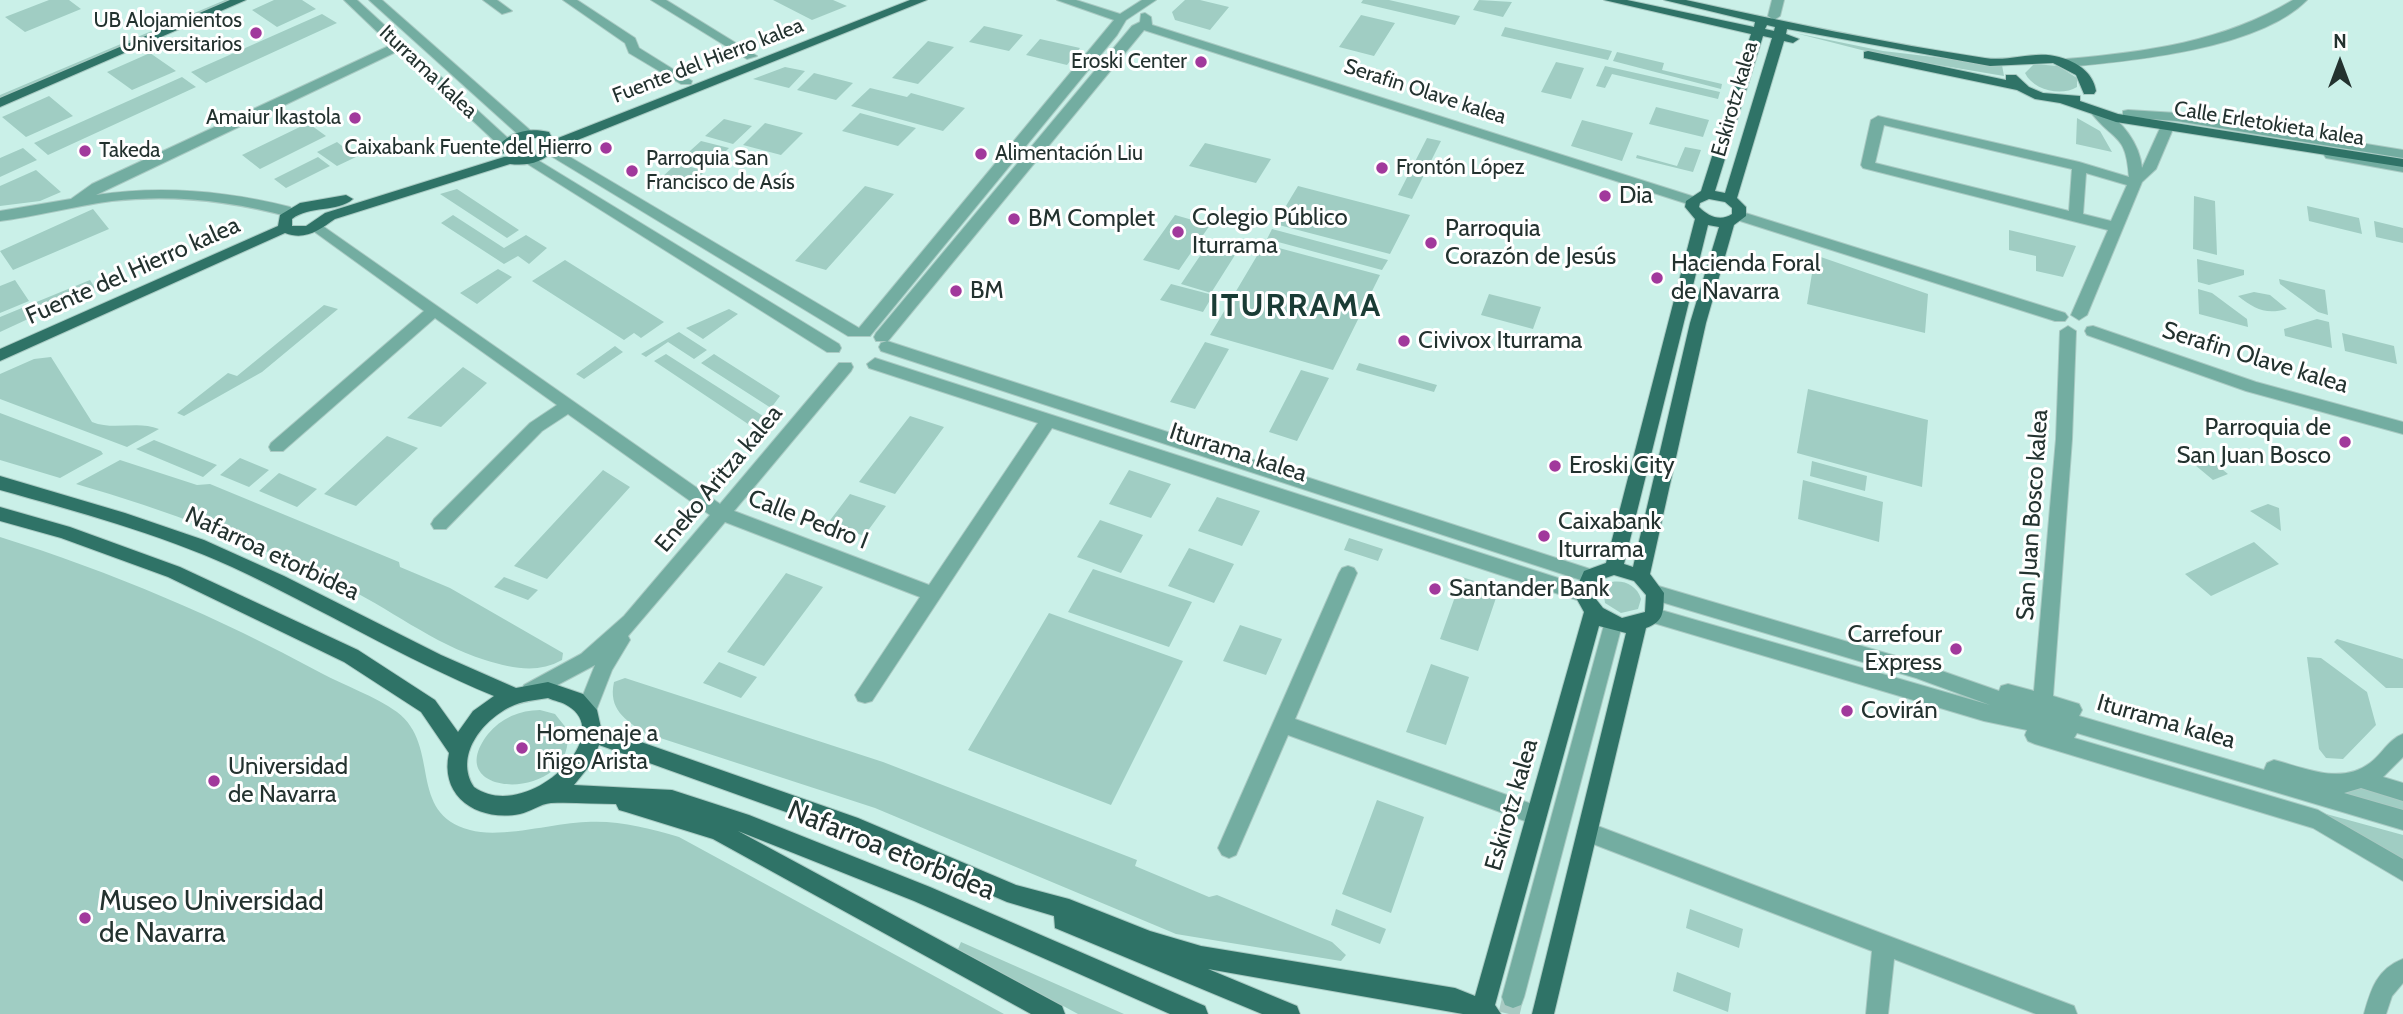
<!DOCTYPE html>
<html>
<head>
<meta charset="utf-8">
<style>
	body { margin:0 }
	#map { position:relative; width:2403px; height:1014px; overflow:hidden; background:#caf0e8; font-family:Cabin,sans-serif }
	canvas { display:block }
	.north { position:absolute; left:2305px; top:28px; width:70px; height:70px; -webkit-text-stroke:5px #fff; paint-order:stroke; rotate:0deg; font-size:19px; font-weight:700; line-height:28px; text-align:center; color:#23322f }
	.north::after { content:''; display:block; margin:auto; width:24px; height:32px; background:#23322f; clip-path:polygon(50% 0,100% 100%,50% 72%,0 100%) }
</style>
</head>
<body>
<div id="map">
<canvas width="2403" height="1014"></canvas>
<div class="north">N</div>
</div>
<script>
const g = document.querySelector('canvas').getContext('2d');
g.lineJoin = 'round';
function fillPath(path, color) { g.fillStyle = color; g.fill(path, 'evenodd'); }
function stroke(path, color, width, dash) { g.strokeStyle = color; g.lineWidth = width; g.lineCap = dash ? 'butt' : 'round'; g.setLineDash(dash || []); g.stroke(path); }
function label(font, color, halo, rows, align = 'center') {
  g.font = font + ' Cabin,sans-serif'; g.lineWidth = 6; g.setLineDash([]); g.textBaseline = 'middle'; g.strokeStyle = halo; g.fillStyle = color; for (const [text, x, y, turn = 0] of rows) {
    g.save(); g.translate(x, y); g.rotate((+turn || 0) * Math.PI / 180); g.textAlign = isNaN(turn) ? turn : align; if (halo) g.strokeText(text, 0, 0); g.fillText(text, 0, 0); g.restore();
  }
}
fillPath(new Path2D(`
	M49 0H69L81 9 25 32 5 17Z
	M225 0H230L0 98V95Z
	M274 0H302L316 9 277 27 252 10Z
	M773 0H833L847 6 812 20Z
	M1185 0H1200L1229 7 1210 30 1175 20 1172 12Z
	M1363 0H1389L1460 16 1455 25 1361 3Z
	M1479 0 1512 2 1503 17 1473 10Z
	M322 14 337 23 206 83 191 72Z
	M1361 15 1395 23 1374 56 1339 47Z
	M984 26 1023 35 1009 51 969 42Z
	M1505 27 1612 51 1608 60 1501 36Z
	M1795 33 1883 51 2002 65 2004 76 1885 56Z
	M1040 39 1080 48 1067 65 1026 55Z
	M928 41 954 47 918 84 892 78Z
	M1617 52 1664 63 1662 70 1722 84 1721 89 1613 61Z
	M150 53 176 71 132 90 107 72Z
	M1556 62 1584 68 1571 99 1541 92Z
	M2034 64 2058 66 2077 78V87C2061 97 2033 90 2025 73Z
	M1605 66 1720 92 1718 99 1612 74 1605 88 1596 86Z
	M785 67 805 71 789 88 753 79Z
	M814 73 853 83 836 100 797 90Z
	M182 77 196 87 48 155 34 143Z
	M870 88 907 97 911 93 965 108 943 131 851 106Z
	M49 96 73 116 26 137 2 117Z
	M1656 107 1709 120 1703 137 1649 124Z
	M860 113 916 128 898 146 842 131Z
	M2077 118 2100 131 2112 152 2076 144Z
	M724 119 752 126 733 144 705 136Z
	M1582 120 1633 133 1622 161 1571 146Z
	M308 123 326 136 260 169 242 155Z
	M765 123 803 133 781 155 743 145Z
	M1427 138 1441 141 1412 199 1398 195Z
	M701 141 729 148 710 167 681 159Z
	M337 142 356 157 337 166 317 152Z
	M1205 143 1271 159 1256 183 1189 166Z
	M1685 147 1701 150 1693 172 1636 158 1637 155 1677 166Z
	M23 148 37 160 0 177V158Z
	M318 157 330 166 286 188 274 179Z
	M677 163 705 171 686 190 657 182Z
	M36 170 61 192 40 201 0 206V186Z
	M865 186 894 194 826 270 795 261Z
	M1298 186 1410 215 1390 254 1275 224Z
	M457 189 519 230 507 238 440 194Z
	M2194 196 2215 201 2217 255 2193 249Z
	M2307 206 2359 218 2362 234 2309 221Z
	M93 209 109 229 13 270 0 251Z
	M453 215 504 248 526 235 547 248 529 264 518 256 504 264 441 223Z
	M1175 215 1210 225 1179 270 1143 260Z
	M2374 221 2403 228V243L2376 237Z
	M1272 229 1388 260 1382 270 1267 239Z
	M2009 230 2076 246 2063 277 2036 271V256L2009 250Z
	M1264 244 1380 275 1333 370 1210 335Z
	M1206 247 1235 255 1211 293 1181 284Z
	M1815 255 1928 294 1925 333 1807 304Z
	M2197 259 2244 270V275L2209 285 2198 282Z
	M565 260 664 322 641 338 634 333 624 340 532 281Z
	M498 269 512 277 477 304 460 293Z
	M2279 279 2325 290 2328 315 2318 312 2280 284Z
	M15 280 29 301 0 313V286Z
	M90 280 95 288 0 332V317Z
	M1171 284 1213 295 1203 312 1160 300Z
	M2198 289 2212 293 2247 319 2248 327 2199 314Z
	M2254 292 2270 295 2287 309C2265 315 2255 309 2238 296Z
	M1489 294 1541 307 1533 329 1481 315Z
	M324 305 338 309 262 372 184 416 177 413 228 373 237 376Z
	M729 309 738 314 703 339 686 328Z
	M2317 319 2329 322 2332 348 2285 336 2284 329Z
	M679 332 707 350 694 359 668 342 646 357 641 354Z
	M2342 333 2394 346 2397 364 2345 351Z
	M1205 342 1229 349 1195 409 1170 402Z
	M615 346 623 352 584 379 576 374Z
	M666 354 763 416 754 428 654 361Z
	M714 354 780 396 771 408 701 363Z
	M51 357 92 422C115 431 137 420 159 429L127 447 0 399V374L34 359Z
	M1359 363 1437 385 1434 392 1356 370Z
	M463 367 487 383 441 427 407 418Z
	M1301 370 1329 378 1297 441 1269 432Z
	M1808 389 1928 420 1922 487 1797 453Z
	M0 413 101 451 103 454 60 478 0 460Z
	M910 416 944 427 895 494 859 482Z
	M387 436 418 448 356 506 324 494Z
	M154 440 217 465 203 477 136 449Z
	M2197 449 2228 474 2213 480 2183 455Z
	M240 458 269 470 249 487 220 475Z
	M120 460 197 485 210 484 399 562 400 567 450 588 563 653 562 660C537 674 512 668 485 660 433 644 388 607 339 584 254 543 166 510 76 484Z
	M1812 461 1867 476 1865 491 1810 476Z
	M603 470 630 487 547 579 514 566Z
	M1129 470 1171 484 1151 518 1109 504Z
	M279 473 317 489 297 507 259 491Z
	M1803 480 1883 502 1879 542 1798 519Z
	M850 494 886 506 864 536 828 523Z
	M1217 497 1260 511 1242 546 1198 531Z
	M2268 504 2279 508 2281 531 2250 511Z
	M1100 520 1143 535 1121 573 1077 557Z
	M0 537C112 572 218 617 321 673 345 686 375 696 397 712 442 746 406 813 470 830 500 839 554 823 586 822 618 820 649 828 679 837L1004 1014H0Z
	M1349 538 1383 549 1378 561 1344 550Z
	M2254 542 2279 564 2211 596 2185 574Z
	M1189 548 1234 564 1214 603 1168 586Z
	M1093 569 1192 602 1169 647 1068 612Z
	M786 573 823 587 764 666 727 652Z
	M504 577 538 590 528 600 494 587Z
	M1462 577 1499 589 1478 651 1440 639Z
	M1612 582C1625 580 1637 586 1641 599L1638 609 1621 613 1605 603 1603 588Z
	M1049 613 1183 661 1111 805 968 750Z
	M1240 625 1282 639 1266 675 1223 661Z
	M2337 639 2403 659V688H2386L2334 642Z
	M2307 657 2321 658 2367 692 2376 725 2343 759 2326 758 2319 749Z
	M719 662 757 677 741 698 703 683Z
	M1431 664 1469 677 1446 745 1406 732Z
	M625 678 883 762 1137 860 1135 866 1209 897 1217 895 1332 942 1346 955 1341 961 1176 934 875 808 645 733C625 720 608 709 614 682Z
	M540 710 555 714 567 729C580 803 436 801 488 734 501 718 520 710 540 710Z
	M2366 788 2403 798V813L2339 792Z
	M1377 800 1424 817 1391 913 1342 894Z
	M2319 812 2403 835V859H2402Z
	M1336 909 1386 929 1380 944 1331 925Z
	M1690 909 1743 929 1739 948 1686 928Z
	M961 942 1124 1014H1078L958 949Z
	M1677 972 1731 993 1728 1012 1673 991Z`), '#a0cdc3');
stroke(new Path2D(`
	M1509 1014 1513 997`), '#a9cac3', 21, [21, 10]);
const minor = new Path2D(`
	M344 0H357L511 141V147H501L398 51 96 195C162 185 226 191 290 207L297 212 295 215 290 217C231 201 173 194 112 201 75 206 38 216 0 221V211L71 199 92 184 391 45Z
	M369 0H382L531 131V137H521Z
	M483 0H497L512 11 502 14Z
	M563 0H577L635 38 639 48 692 81 691 84H681L629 53 625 43Z
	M651 0H666L757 56 747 59Z
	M1057 0H1076L1120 14 1142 0H1156L1126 20 1117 35 870 336H848L541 150 548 146 553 147 859 328 1114 20Z
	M1772 0H1784L1780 16 1774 20 1768 16Z
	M2293 0H2307C2259 49 2132 61 2066 67L2060 63 2066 59C2146 52 2223 42 2293 0Z
	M1145 13 1151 17 1152 25 1698 198 1700 201 1698 204H1688L1144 30 888 341H876L874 337 876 333 1132 26 1140 22 1141 14Z
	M2099 110C2122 118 2140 145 2142 168L2161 126H2171L2173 129 2156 169 2142 182 2087 315 2079 320 2071 315 2108 230 1863 168 1861 165 1871 120 1878 116 2079 162 2129 177C2126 134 2116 143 2092 114ZM1884 125 2072 169 2069 211 1875 163ZM2086 173 2127 185 2111 221 2083 214Z
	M2128 110 2177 113 2403 150V158L2177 121 2123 117V111Z
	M2331 151 2403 164V172L2326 158 2324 155Z
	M531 156 839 344 841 348 839 352H827L526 163V157Z
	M1739 211 2065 313 2068 317 2065 321H2055L1734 219V213Z
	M317 222 720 504 839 363H851L853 367 851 371 734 511 929 585 1038 423 869 368 867 364 875 358 1583 586 1590 589 1592 594 1590 599 1583 602 1052 428 872 701 865 703 858 701 855 695 920 597 725 522 628 636 630 640 612 670 594 716 587 719 580 716 577 710 595 665 531 699 524 697 521 691 524 685 581 654 624 616 710 515 568 414 542 431 446 529H434L431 524 434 519 530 423 557 405 435 318 283 451H271L269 447 271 443 424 311 312 230V224Z
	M2068 326 2076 331 2072 439 2053 696 2079 704 2082 710 2079 716 2264 770 2267 763 2274 760C2305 768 2341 785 2370 763 2382 754 2389 739 2403 734V757L2383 777 2403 783V801L2361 788 2344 793 2403 810V830L2077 733 2074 738 2318 810 2403 859V881L2313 828 2035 744 2028 741 2025 735 2027 730 1984 721 1647 621 1645 616 1647 611 1654 608 1990 705 1916 678 1648 598 1646 593 1648 588 1655 585 1916 662 1999 691 2001 686 2008 684 2034 691 2056 439 2060 331Z
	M2093 326 2256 382 2403 422V434L2246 391 2087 335 2085 331 2087 327Z
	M887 341 1590 569 1596 571 1599 576 1596 581 1590 583 881 351 879 347 881 343Z
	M1348 566 1354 568 1357 573 1295 719 1543 808 1546 815 1543 822 1536 825 1288 735 1236 855 1229 858 1222 855 1218 848 1339 573 1342 568Z
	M1613 617 1620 619 1622 625 1524 997 1521 1005 1513 1008 1505 1005 1502 997 1604 625 1606 619Z
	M1587 822 2066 1003 2074 1006 2077 1014H2036L1894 959 1888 1014H1866L1872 951 1580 839 1577 832 1580 825Z
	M2403 959V983L2392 996 2386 1014H2364C2371 989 2377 969 2403 959Z`);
const major = new Path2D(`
	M230 0H246L0 107V98Z
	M910 0H927L555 149C543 163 527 166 510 164L335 219C319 230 305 241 285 233L0 361V349L278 226 280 215 300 203 346 195 353 199C337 213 310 205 292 219V226H306L325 213 504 157 529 156 543 146 539 138C517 137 518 148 502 154L495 150C508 132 527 127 549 132L553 140Z
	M1604 0H1627L1754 27 1755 22 1664 0H1686C1786 22 1885 43 1985 58 2011 62 2034 50 2059 57 2077 62 2093 72 2096 91L2094 94H2084L2076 75 2053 63 1990 66 1787 29 1786 34 1799 39 1793 43 1784 41 1737 198 1746 207V216L1734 225 1706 323 1650 574 1664 593C1663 612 1665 621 1646 628L1554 1014H1532L1626 633 1599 626 1495 1005 1501 1014H1463L1208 969 1297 1006 1300 1014H1262L1055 928 1054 916 1007 902 853 836 599 745 591 764 574 785 672 790 749 815 930 887 1205 1006 1208 1014H1170L914 901 738 831 1062 1006 1065 1014H1031L713 839 626 812 619 810 616 804C594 804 572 802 551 803 540 804 530 812 520 814 479 822 439 798 449 753L421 712 344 662 168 577 61 538 0 521V507L70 527 180 567 358 650 435 700 458 732 473 711 494 696C404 659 320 608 232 567 157 533 78 512 0 490V476L125 513 204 540 284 576 441 655 516 688 548 682 583 694 597 710 601 728 858 818 1016 885 1069 899 1150 931 1201 946 1455 988 1475 996 1584 612 1574 594 1584 571 1606 563 1695 219 1685 207 1686 201 1701 191 1751 34ZM1767 25 1775 27 1774 31 1765 29ZM1763 36 1772 38 1725 193 1715 191ZM1709 199 1725 202 1732 208V214C1720 222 1708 216 1699 207L1700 203ZM1708 225 1719 227 1690 323 1633 567 1624 564ZM1614 575 1634 581 1646 595 1645 612 1622 618 1603 608 1592 594 1597 581ZM548 698C554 701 563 702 568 706 618 736 526 824 474 787 454 756 482 721 510 707 522 701 535 700 548 698Z
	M1868 51 2006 80V75H2016L2029 87 2043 93 2080 96V101L2118 114 2403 159V167L2116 122 2060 103 2035 99 2017 90 1864 58V52Z`);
stroke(minor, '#a9cac3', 2);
stroke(major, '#a9cac3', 2);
fillPath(minor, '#73ada1');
fillPath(major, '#2f7367');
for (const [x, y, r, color] of [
	[256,33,7,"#a1399c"],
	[1201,62,7,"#a1399c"],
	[355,118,7,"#a1399c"],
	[606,148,7,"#a1399c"],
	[85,151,7,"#a1399c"],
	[981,154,7,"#a1399c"],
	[1382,168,7,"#a1399c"],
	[632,171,7,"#a1399c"],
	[1605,196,7,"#a1399c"],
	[1014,219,7,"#a1399c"],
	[1178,232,7,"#a1399c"],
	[1431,243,7,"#a1399c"],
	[1657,278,7,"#a1399c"],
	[956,291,7,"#a1399c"],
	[1404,341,7,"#a1399c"],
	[2345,442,7,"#a1399c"],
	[1555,466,7,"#a1399c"],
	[1544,536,7,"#a1399c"],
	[1435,589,7,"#a1399c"],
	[1956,649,7,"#a1399c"],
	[1847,711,7,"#a1399c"],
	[522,748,7,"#a1399c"],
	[214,781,7,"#a1399c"],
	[85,918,7,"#a1399c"]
]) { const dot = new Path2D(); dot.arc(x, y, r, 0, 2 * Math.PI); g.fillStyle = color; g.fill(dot); stroke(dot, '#fff', 2.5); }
label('21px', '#23322f', '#fff', [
	["UB Alojamientos",242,21],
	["Universitarios",242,45],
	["Eroski Center",1187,62],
	["Amaiur Ikastola",341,118],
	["Caixabank Fuente del Hierro",592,148],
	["Takeda",99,151,"left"],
	["Alimentación Liu",995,154,"left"],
	["Parroquia San",646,159,"left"],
	["Francisco de Asís",646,183,"left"],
	["Frontón López",1396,168,"left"]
], 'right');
label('21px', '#23322f', '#fff', [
	["Fuente del Hierro kalea",708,61,-21],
	["Iturrama kalea",428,72,43],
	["Serafin Olave kalea",1425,92,18],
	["Eskirotz kalea",1735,99,-74],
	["Calle Erletokieta kalea",2269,124,9]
]);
label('24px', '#23322f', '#fff', [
	["Dia",1619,196],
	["Colegio Público",1192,218],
	["Iturrama",1192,246],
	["BM Complet",1028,219],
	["Parroquia",1445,229],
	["Corazón de Jesús",1445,257],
	["Hacienda Foral",1671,264],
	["de Navarra",1671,292],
	["BM",970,291],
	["Civivox Iturrama",1418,341],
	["Parroquia de",2331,428,"right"],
	["San Juan Bosco",2331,456,"right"],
	["Eroski City",1569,466],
	["Caixabank",1558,522],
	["Iturrama",1558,550],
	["Santander Bank",1449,589],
	["Carrefour",1942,635,"right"],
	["Express",1942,663,"right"],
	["Covirán",1861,711],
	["Homenaje a",536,734],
	["Iñigo Arista",536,762],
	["Universidad",228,767],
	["de Navarra",228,795]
], 'left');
label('24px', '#23322f', '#fff', [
	["Fuente del Hierro kalea",133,271,-24],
	["Serafin Olave kalea",2255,358,17],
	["Iturrama kalea",1238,453,18],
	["Eneko Aritza kalea",719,479,-50],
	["San Juan Bosco kalea",2033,515,-86],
	["Calle Pedro I",808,520,21],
	["Nafarroa etorbidea",272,554,25],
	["Iturrama kalea",2166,722,16],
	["Eskirotz kalea",1512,805,-74]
]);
label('28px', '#23322f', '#fff', [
	["Nafarroa etorbidea",891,851,22]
]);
label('28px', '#23322f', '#fff', [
	["Museo Universidad",99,902],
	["de Navarra",99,934]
], 'left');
g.letterSpacing = '2px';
label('bold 32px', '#1a3c35', '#fff', [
	["ITURRAMA",1296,307]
]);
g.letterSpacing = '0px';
</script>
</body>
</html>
